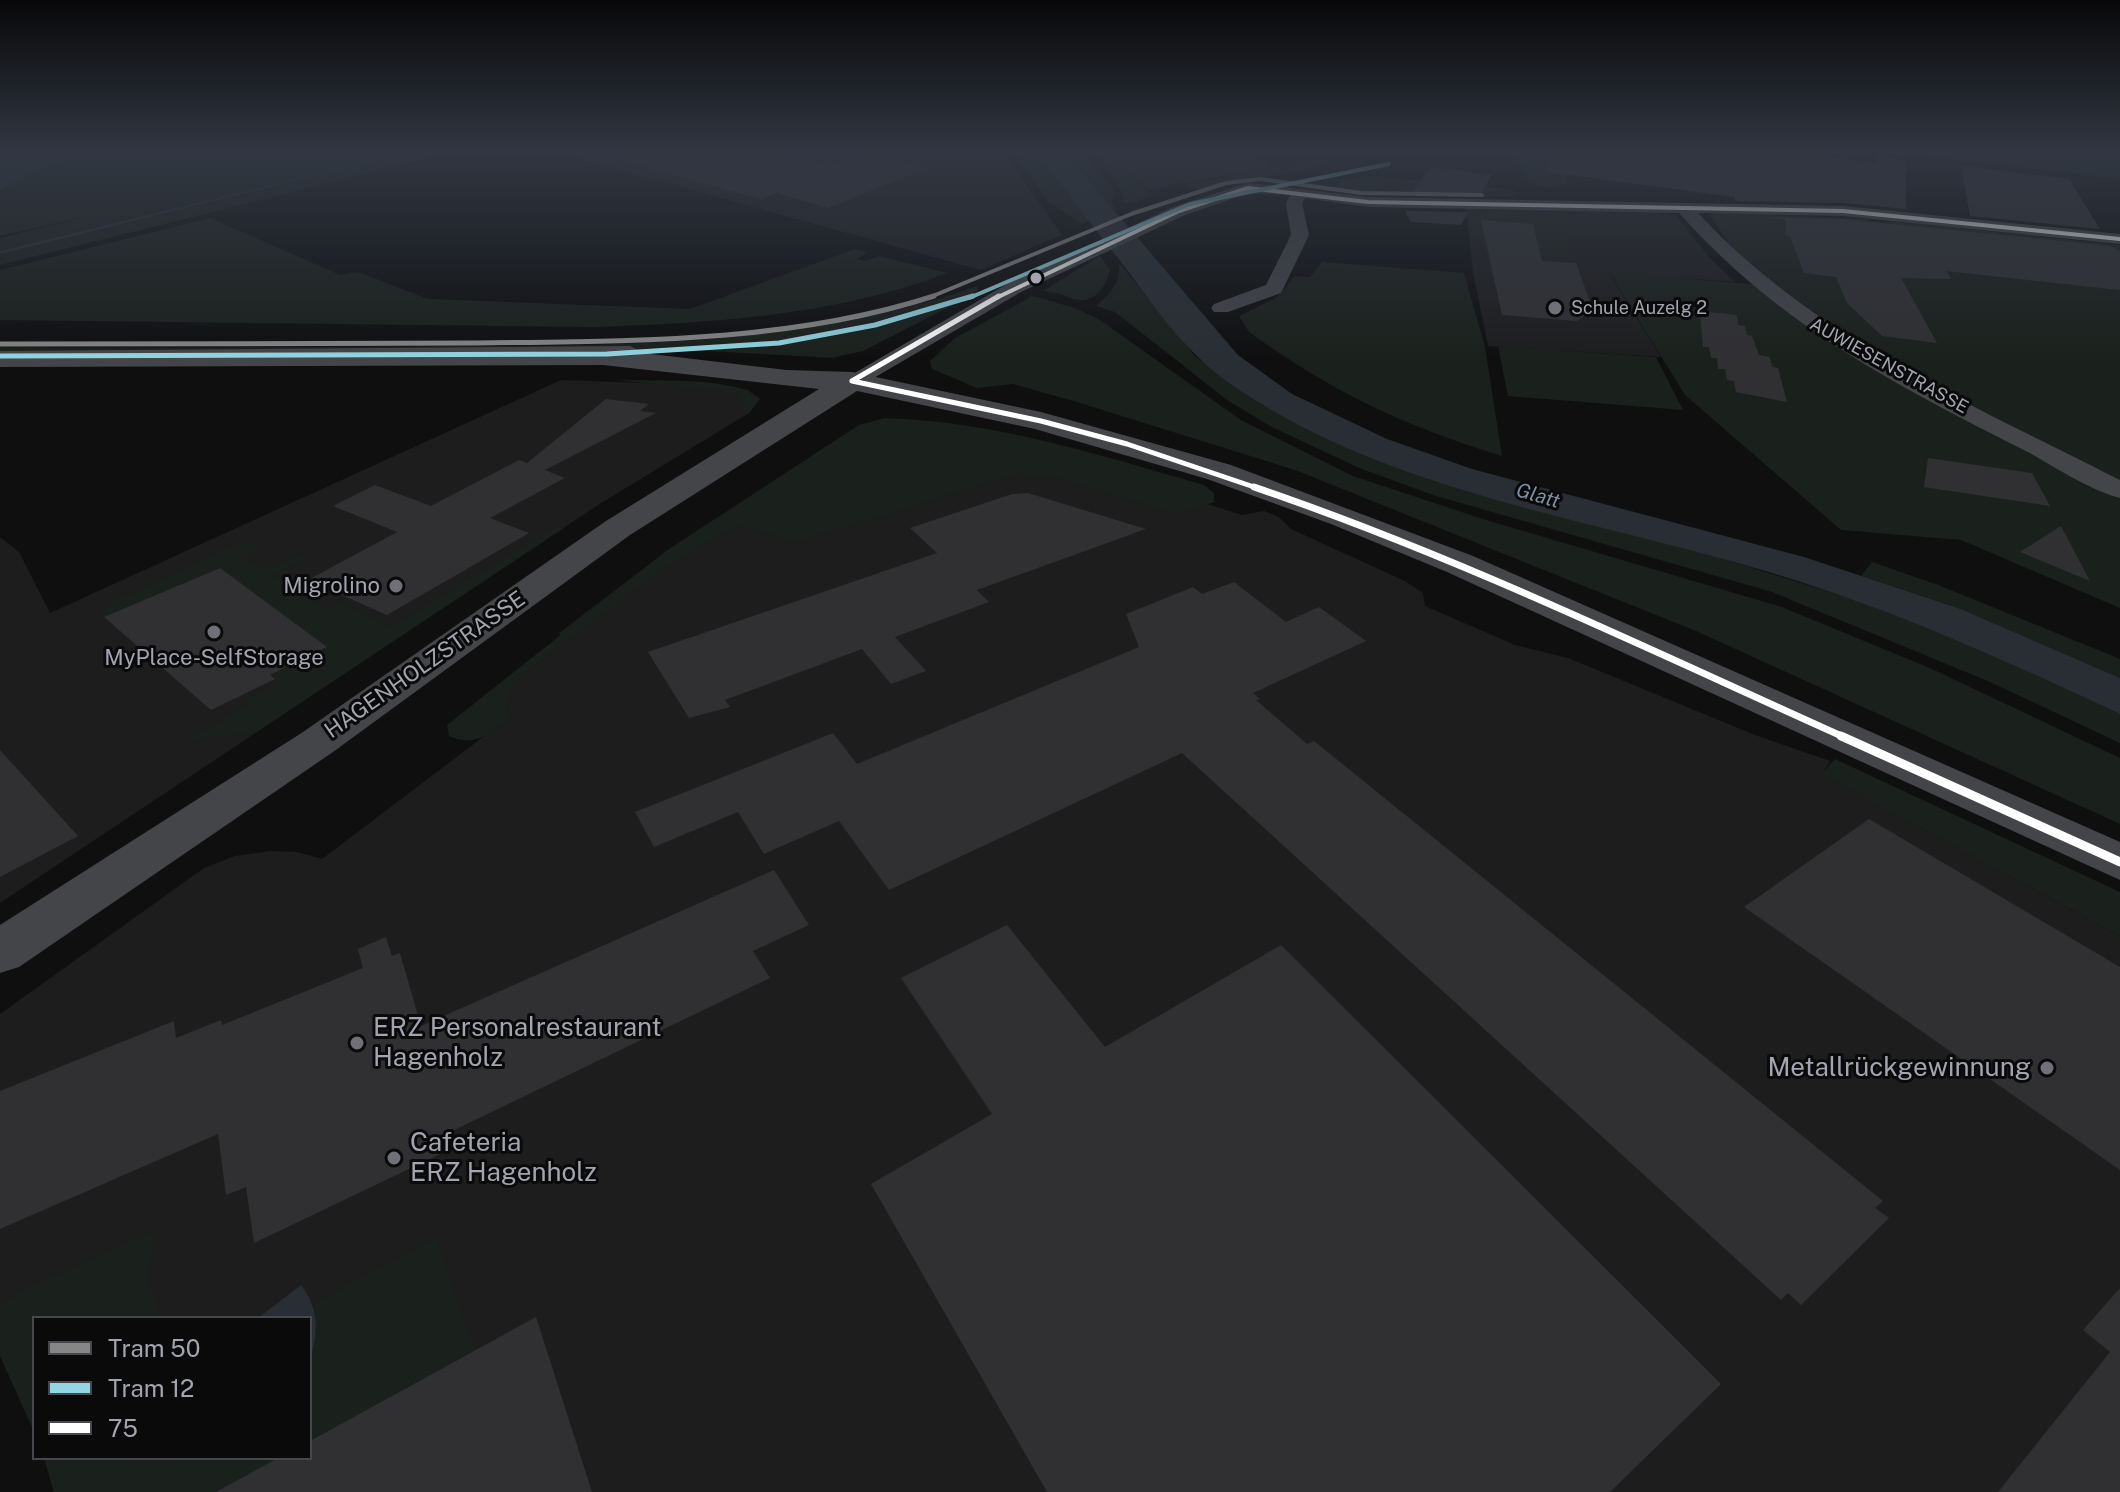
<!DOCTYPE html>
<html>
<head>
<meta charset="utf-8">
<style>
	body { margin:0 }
	#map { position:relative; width:2120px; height:1492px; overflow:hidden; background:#0f0f10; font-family:"Public Sans",sans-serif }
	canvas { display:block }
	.legend { position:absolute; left:32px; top:1316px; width:280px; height:144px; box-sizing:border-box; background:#0b0a0b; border:2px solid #47484d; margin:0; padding:10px 14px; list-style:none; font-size:24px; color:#a2a5b0 }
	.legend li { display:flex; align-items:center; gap:16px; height:40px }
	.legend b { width:40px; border:2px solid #47484d }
</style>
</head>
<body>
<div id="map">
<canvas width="2120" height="1492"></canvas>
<ul class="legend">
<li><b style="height:10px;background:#868686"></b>Tram 50</li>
<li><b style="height:10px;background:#92d6e3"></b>Tram 12</li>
<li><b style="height:10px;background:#fff"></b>75</li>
</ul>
</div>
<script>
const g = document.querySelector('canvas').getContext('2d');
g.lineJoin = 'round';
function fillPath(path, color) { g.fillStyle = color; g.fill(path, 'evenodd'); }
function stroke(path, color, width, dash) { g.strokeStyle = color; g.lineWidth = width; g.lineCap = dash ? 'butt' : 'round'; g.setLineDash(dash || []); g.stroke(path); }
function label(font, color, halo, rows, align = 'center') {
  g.font = font + ' "Public Sans",sans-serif'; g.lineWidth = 6; g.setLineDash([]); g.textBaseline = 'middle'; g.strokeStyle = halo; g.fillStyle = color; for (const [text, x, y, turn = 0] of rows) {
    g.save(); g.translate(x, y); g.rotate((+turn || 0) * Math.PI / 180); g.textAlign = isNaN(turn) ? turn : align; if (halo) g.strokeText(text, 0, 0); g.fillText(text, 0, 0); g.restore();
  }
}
fillPath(new Path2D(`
	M555 152H1003L1062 235 981 270Z
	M1093 152H1251L1272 167 1147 190 1118 161H1102Z
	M1466 209 1655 211 1677 216 1709 257 1735 282 1609 273 1661 357 1488 346 1473 272Z
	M561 380 727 386 748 390 760 399 749 413 598 505 0 903V537L19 552 50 613Z
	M875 430 1112 474 1242 515 1264 511 1279 517 1291 529 1405 581 1423 593 1425 606 1515 645 1568 658 1755 735 1830 761 1822 774 2120 936V1492H54L44 1458H310V1318H34V1431L0 1356V1014L204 868 235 856 271 851 298 852 322 859 508 718 504 703 509 689 524 673 565 642 559 633 669 549Z`), '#1d1d1e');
fillPath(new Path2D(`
	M75 152H404L0 251V238L89 216 0 236V190Z
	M413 152H453L0 265V254Z
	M1013 152H1036L1071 199 1108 206 1064 152H1085L1114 190 1112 204 1117 209 1081 224 1047 200Z
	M1512 152H1566L1567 185 1552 188 1531 185Z
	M1887 152H2120V179Z
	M1318 158 1332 164 1201 191 1186 185Z
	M1118 160 1152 196 1130 204 1121 202 1123 195 1102 161Z
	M1370 176 1508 189 1520 193 1509 197 1359 195 1332 189 1342 180Z
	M1478 212 1559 217 1573 258 1486 252Z
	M1721 213 1867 219 1870 224 1893 226 1891 221 2120 245V608L1961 540 1841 530 1685 395 1609 272 1773 286 1729 244 1709 214Z
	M210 218 340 275 358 272 428 299 690 309 855 249 868 252 857 259 865 261 879 256 947 273C836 316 711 323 593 327L0 320V270Z
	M1100 256 1110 270C1102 298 1086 307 1063 295 1055 291 1051 294 1044 290Z
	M1322 262 1464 273 1485 347 1502 456C1404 426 1332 392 1249 332L1239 316 1276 298 1295 276 1310 277Z
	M1119 263 1195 356 1274 411 1345 445 1453 486 1717 557 1853 599 1979 647 2120 714V743L1990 682 1772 592 1436 496 1359 468 1270 426 1227 400 1115 312 1096 306C1110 293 1121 284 1119 263Z
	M977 286 978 290 974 294 863 351 832 358 692 350 0 352V347C146 348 291 347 437 346 620 345 802 348 977 286Z
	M1033 296 1075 308 1100 320 1241 420 1353 476 1486 520 1782 607 1932 669 2120 758V824L1696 631 1295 470 1077 402 1013 384 977 388 932 369 930 361 955 338Z
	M1498 346 1656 357 1683 410 1508 396Z
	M617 380C650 381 738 376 760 399L749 413 738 393Z
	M885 418C993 421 1100 455 1204 485L1214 493V502L1177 514 1059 478 1016 474 797 542 735 525 660 571 524 673C510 689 502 697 509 718 488 734 476 748 449 736L447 725 669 549 859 425Z
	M567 526 255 733 186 740 251 704 245 700 275 685 270 676 326 647 220 568 104 617 103 611 111 603 235 545 250 543 264 548 242 560 268 569 297 555 307 558 272 576 313 596 308 599 328 608 342 603 390 627 554 529Z
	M1872 562 1941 586 2120 659V678L1961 609 1861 576Z
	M1835 759 2120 892V936L1821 774Z
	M154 1231 147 1281 163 1318H34V1431L0 1356V1308L21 1291Z
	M436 1238 475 1350 310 1441V1359L317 1328 314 1303Z
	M44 1458 145 1461 278 1458 252 1492H54Z`), '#1a201b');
fillPath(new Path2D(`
	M0 152H75L0 190Z
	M404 152H413L0 254V251Z
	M1036 152H1064L1238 355 1292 394 1387 439 1472 469 1804 557 1961 609 2120 678V714C2009 662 1899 612 1782 576 1599 519 1384 494 1225 380 1183 349 1155 308 1125 267 1095 229 1065 191 1036 152Z
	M301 1285C319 1309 319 1331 310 1359V1318H258Z`), '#282e33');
fillPath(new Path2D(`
	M629 152H768L828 166 865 153 927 168 828 208 776 193 761 199 627 162Z
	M1549 152H1791L1876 163V156L1906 160V209L1843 203 1735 201 1734 197 1547 172Z
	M1961 166 2069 179 2100 229 1970 216Z
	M1431 167 1492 175 1479 196 1410 195Z
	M1405 211 1469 212 1461 225 1411 222Z
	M1765 217 1843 219 2111 246 2120 251V290L1946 271 1951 279 1901 278 1937 343 1882 336 1847 303 1836 277 1804 273 1790 236 1785 235 1786 220Z
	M1481 220 1533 224 1542 261 1576 263 1593 310 1577 321 1502 315Z
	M1700 311 1737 315 1738 325 1745 326 1747 335 1752 336 1759 355 1770 357 1772 367 1778 368 1787 402 1736 392 1734 381 1727 380 1725 369H1718L1717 358H1711L1709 347H1703Z
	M606 399 649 404 640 411 656 413 545 470 565 478 490 518 529 533 387 615 308 580 397 532 333 506 375 485 431 506 519 460 527 463Z
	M1928 458 2032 473 2050 506 1924 487Z
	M1028 493 1146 529 977 590 989 602 895 637 926 671 891 684 862 649 725 700 730 707 689 718 648 652 937 553 910 528 1012 494Z
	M2061 526 2090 581 2020 552Z
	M220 568 327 647 270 675 275 679 211 710 104 617Z
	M1234 582 1286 622 1319 607 1366 641 1253 693 1260 699 1256 700 1307 744 1314 741 1883 1201 1875 1208 1889 1218 1801 1305 1788 1293 1781 1300 1182 753 889 890 839 821 764 854 738 812 654 847 635 812 833 733 857 764 1139 647 1126 614 1193 587 1202 594Z
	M0 750 78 836 0 877Z
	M1869 819 2120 967V1170L1744 907Z
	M774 870 809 925 753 951 770 978 448 1133 453 1148 254 1243 246 1187 226 1195 218 1134 0 1229V1091L174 1021 176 1038 221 1020 222 1025 363 968 358 949 386 937 392 956 400 953 421 1026Z
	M1007 925 1105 1047 1281 945 1721 1384 1610 1492H1047L871 1184 992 1114 901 978Z
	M2120 1288V1492H1998L2110 1352 2083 1330Z
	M536 1317 592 1492H216L278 1458H310V1441Z`), '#303033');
fillPath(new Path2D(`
	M1248 183 1368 197 1843 206 2120 234V244L1843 216 1698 213C1814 338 1971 404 2120 480V498C2086 489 2053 465 2022 449 1893 384 1776 322 1679 213L1368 207 1305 198 1302 203 1309 235 1281 293 1228 312H1214L1211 308 1214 304 1266 285 1291 235 1286 203 1290 195 1249 193 1185 215 1021 292 860 386H844L841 381 1007 284 1173 207Z`), '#444549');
fillPath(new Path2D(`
	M630 346 643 353 786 370 852 372 1041 412 1231 465 1473 556 2120 842V880L1447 572 1331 524 1207 479 1035 429 857 391 630 535 333 752 19 967 0 973V925L303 732 606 521 819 389 603 365 0 367V351Z`), '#444549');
stroke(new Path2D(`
	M996 298 1179 211 1248 188 1368 202 1843 211 2120 239`), '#fff', 4);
stroke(new Path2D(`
	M852 381 1041 421 1127 444 1260 489
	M852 381 999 296`), '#fff', 5);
stroke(new Path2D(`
	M1254 487C1457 556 1650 650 1846 738`), '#fff', 7);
stroke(new Path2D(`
	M1841 736 2120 862`), '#fff', 9);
stroke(new Path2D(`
	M928 298 1131 214 1226 183 1260 179 1361 193 1482 195`), '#868686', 4);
stroke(new Path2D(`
	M0 344C159 344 319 344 478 343 630 341 789 343 934 296`), '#868686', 5);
stroke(new Path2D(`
	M969 298 1190 204 1389 164`), '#92d6e3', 4);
stroke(new Path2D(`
	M0 356 607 354 779 343 875 325 973 296`), '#92d6e3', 5);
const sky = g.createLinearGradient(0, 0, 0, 361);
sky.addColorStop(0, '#080809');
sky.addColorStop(0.42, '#313742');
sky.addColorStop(1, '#31374200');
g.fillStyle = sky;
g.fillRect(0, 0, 2120, 361);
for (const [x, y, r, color] of [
	[1036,278,7,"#a2a5b0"],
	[1555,308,8,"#6f7078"],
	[396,586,8,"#6f7078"],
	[214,632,8,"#6f7078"],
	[357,1043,8,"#6f7078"],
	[2047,1068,8,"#6f7078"],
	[394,1158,8,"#6f7078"]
]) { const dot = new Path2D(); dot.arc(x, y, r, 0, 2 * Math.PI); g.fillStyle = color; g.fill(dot); stroke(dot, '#0b0a0b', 3); }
label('18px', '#a2a5b0', '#0b0a0b', [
	["Schule Auzelg 2",1571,308]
], 'left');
label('18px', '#a2a5b0', '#0b0a0b', [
	["AUWIESENSTRASSE",1889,366,29]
]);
label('italic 20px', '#7d90a7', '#0b0a0b', [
	["Glatt",1538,496,16]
]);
label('22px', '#a2a5b0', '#0b0a0b', [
	["Migrolino",380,586],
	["MyPlace-SelfStorage",214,658,"center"]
], 'right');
label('22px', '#a2a5b0', '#0b0a0b', [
	["HAGENHOLZSTRASSE",425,665,-35]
]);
label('26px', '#a2a5b0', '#0b0a0b', [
	["ERZ Personalrestaurant",373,1028],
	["Hagenholz",373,1058],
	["Metallrückgewinnung",2031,1068,"right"],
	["Cafeteria",410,1143],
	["ERZ Hagenholz",410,1173]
], 'left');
</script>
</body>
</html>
